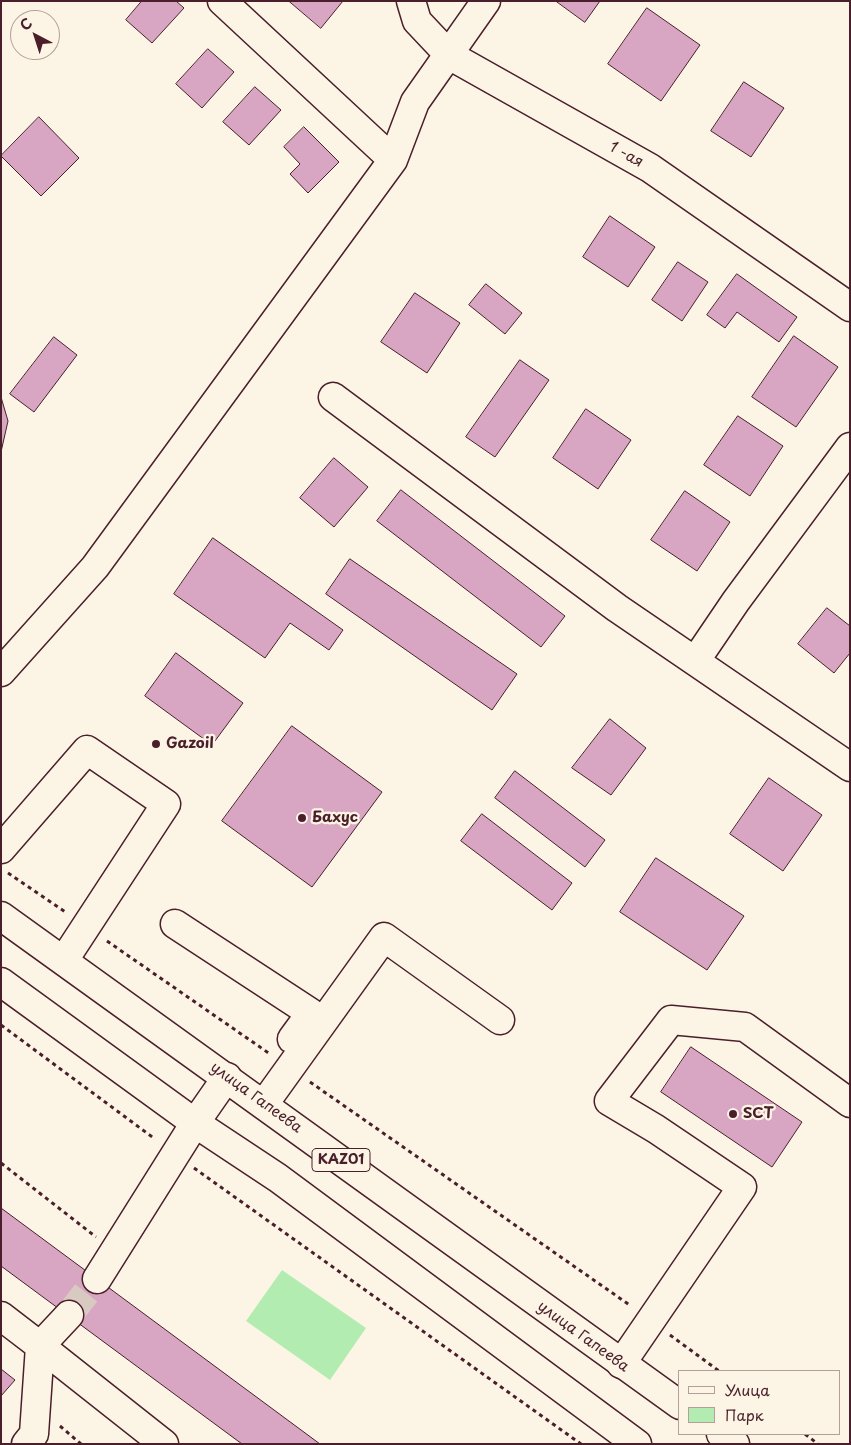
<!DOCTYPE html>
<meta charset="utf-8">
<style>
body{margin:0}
#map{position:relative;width:851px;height:1445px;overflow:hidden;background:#fcf5e5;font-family:"Playpen Sans",sans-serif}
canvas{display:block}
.frame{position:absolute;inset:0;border:2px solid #4a1f2b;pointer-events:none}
.legend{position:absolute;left:678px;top:1370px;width:162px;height:65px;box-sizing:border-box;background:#fcf5e5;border:1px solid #b59f9b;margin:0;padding:6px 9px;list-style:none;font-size:15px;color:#4a1f2b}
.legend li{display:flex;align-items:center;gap:10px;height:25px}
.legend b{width:25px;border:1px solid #b59f9b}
.north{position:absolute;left:10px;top:10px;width:50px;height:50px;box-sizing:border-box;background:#fcf5e5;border:1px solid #b59f9b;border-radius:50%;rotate:320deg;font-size:14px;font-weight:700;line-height:20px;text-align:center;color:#4a1f2b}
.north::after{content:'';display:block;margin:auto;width:18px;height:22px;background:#4a1f2b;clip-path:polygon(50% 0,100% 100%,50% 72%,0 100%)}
</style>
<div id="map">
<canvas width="851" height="1445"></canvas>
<div class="frame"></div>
<ul class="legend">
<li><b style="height:6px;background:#fcf5e5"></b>Улица</li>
<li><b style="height:14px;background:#b3ecb0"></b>Парк</li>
</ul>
<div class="north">С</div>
</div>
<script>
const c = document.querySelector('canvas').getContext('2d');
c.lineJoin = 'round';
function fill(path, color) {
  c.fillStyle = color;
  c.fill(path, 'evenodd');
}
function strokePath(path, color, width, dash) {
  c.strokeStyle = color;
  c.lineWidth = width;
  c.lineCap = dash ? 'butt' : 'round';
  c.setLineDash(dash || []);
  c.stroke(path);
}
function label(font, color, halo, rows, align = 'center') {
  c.font = font + ' "Playpen Sans",sans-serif';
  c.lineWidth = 4.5;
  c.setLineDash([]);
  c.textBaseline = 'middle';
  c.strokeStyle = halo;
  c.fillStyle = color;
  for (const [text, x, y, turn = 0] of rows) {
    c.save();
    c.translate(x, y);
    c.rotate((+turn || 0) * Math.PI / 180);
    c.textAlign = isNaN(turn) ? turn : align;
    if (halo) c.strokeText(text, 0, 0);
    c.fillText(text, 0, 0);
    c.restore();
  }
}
const green = new Path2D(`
 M282,1270L366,1328L330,1380L246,1321Z`);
const building = new Path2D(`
 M142,1H176L184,8L152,43L126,20Z
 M289,1H343L321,28Z
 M556,1H600L585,22Z
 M647,8L700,45L661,101L608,64Z
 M208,49L234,72L202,108L176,84Z
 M744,82L784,108L751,157L711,131Z
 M255,87L281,110L249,145L223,122Z
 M39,117L79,158L41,196L1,156Z
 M304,127L339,162L308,193L290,174L300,164L284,147Z
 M610,216L655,247L628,287L583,257Z
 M678,262L708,282L682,321L652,300Z
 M737,274L797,317L779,342L737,312L725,328L707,315Z
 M486,284L522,313L505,334L469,305Z
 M415,293L460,323L427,373L381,342Z
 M794,336L838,367L796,427L752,397Z
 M54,337L77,355L34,412L10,394Z
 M520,360L549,380L495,457L466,437Z
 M1,397L8,421L1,452Z
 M586,409L631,440L598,489L553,458Z
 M738,416L783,446L750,496L704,465Z
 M334,458L368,487L334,527L300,498Z
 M401,490L565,616L541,647L377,521Z
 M685,491L730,522L697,571L651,540Z
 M213,538L343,630L329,650L290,623L265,658L174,594Z
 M350,559L517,674L492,710L326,594Z
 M827,608L850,626V653L834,673L798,644Z
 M176,653L243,703L212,745L145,696Z
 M610,719L646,748L611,795L572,768Z
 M292,726L382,792L312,887L222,821Z
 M515,771L605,840L585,867L495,798Z
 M769,778L822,815L783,871L730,834Z
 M482,814L572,883L552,910L461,841Z
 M656,858L744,916L707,970L620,912Z
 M691,1047L802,1122L772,1167L661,1092Z
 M1,1208L320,1444H242L1,1266Z
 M1,1369L15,1380L1,1396Z`);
const minorTunnel = new Path2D(`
 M69,1315L97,1279`);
const path = new Path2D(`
 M8,873L67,913
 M107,941L270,1054
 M1,1025L155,1139
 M310,1082L631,1306
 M1,1163L96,1237
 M194,1168L581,1444
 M670,1335L719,1371
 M60,1426L81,1444
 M805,1434L818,1444`);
const minor = new Path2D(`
 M222,1L393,160
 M411,1L417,21L449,55L650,168L850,307
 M333,397L617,608L850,767
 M696,660L736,601L850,447
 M1,672L95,567L393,160L415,102L486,1
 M1,849L87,750L166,804L64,960
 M175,924L311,1013L292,1039
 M264,1104L384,937L500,1020
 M97,1279L195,1123L227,1077
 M1,1316L40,1346L69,1315
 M40,1346L164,1444
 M621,1364L742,1187L656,1129L609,1101L671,1020L745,1027L850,1103
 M26,1444L34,1434L40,1346`);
const highway = new Path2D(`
 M1,916L680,1405
 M1,982L195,1123L278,1178L637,1444
 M721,1434L735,1444`);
const markers = [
 [156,744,5,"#4a1f2b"],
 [302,818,5,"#4a1f2b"],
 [733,1114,5,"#4a1f2b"]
];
const shields = [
 [341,1160,58]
];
const shieldNames = [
 ["KАZ01",341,1160]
];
const streetNames = [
 ["1 -ая",626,155,29],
 ["улица Гапеева",256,1098,36],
 ["улица Гапеева",583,1337,36]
];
const poiNames = [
 ["Gazoil",166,744],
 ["Бахус",312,818],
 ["SCT",743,1114]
];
fill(green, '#b3ecb0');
fill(building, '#d8a6c2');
strokePath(building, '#4a1f2b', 1);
strokePath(minorTunnel, '#d8cac0', 28, [28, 14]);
strokePath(minor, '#4a1f2b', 31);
strokePath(highway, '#4a1f2b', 31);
strokePath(path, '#4a1f2b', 3, [4, 4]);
strokePath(minor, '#fcf5e5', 28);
strokePath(highway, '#fcf5e5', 28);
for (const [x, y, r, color] of markers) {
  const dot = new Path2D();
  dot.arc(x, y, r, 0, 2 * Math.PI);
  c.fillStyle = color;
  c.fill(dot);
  strokePath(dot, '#fcf5e5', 2);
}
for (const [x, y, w] of shields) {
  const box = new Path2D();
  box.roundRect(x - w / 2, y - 11.5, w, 23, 4);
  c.fillStyle = '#fcf5e5';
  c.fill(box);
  strokePath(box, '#4a1f2b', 1);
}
label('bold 14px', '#4a1f2b', null, shieldNames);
label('15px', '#4a1f2b', '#fcf5e5', streetNames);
label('bold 15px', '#4a1f2b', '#fcf5e5', poiNames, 'left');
</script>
